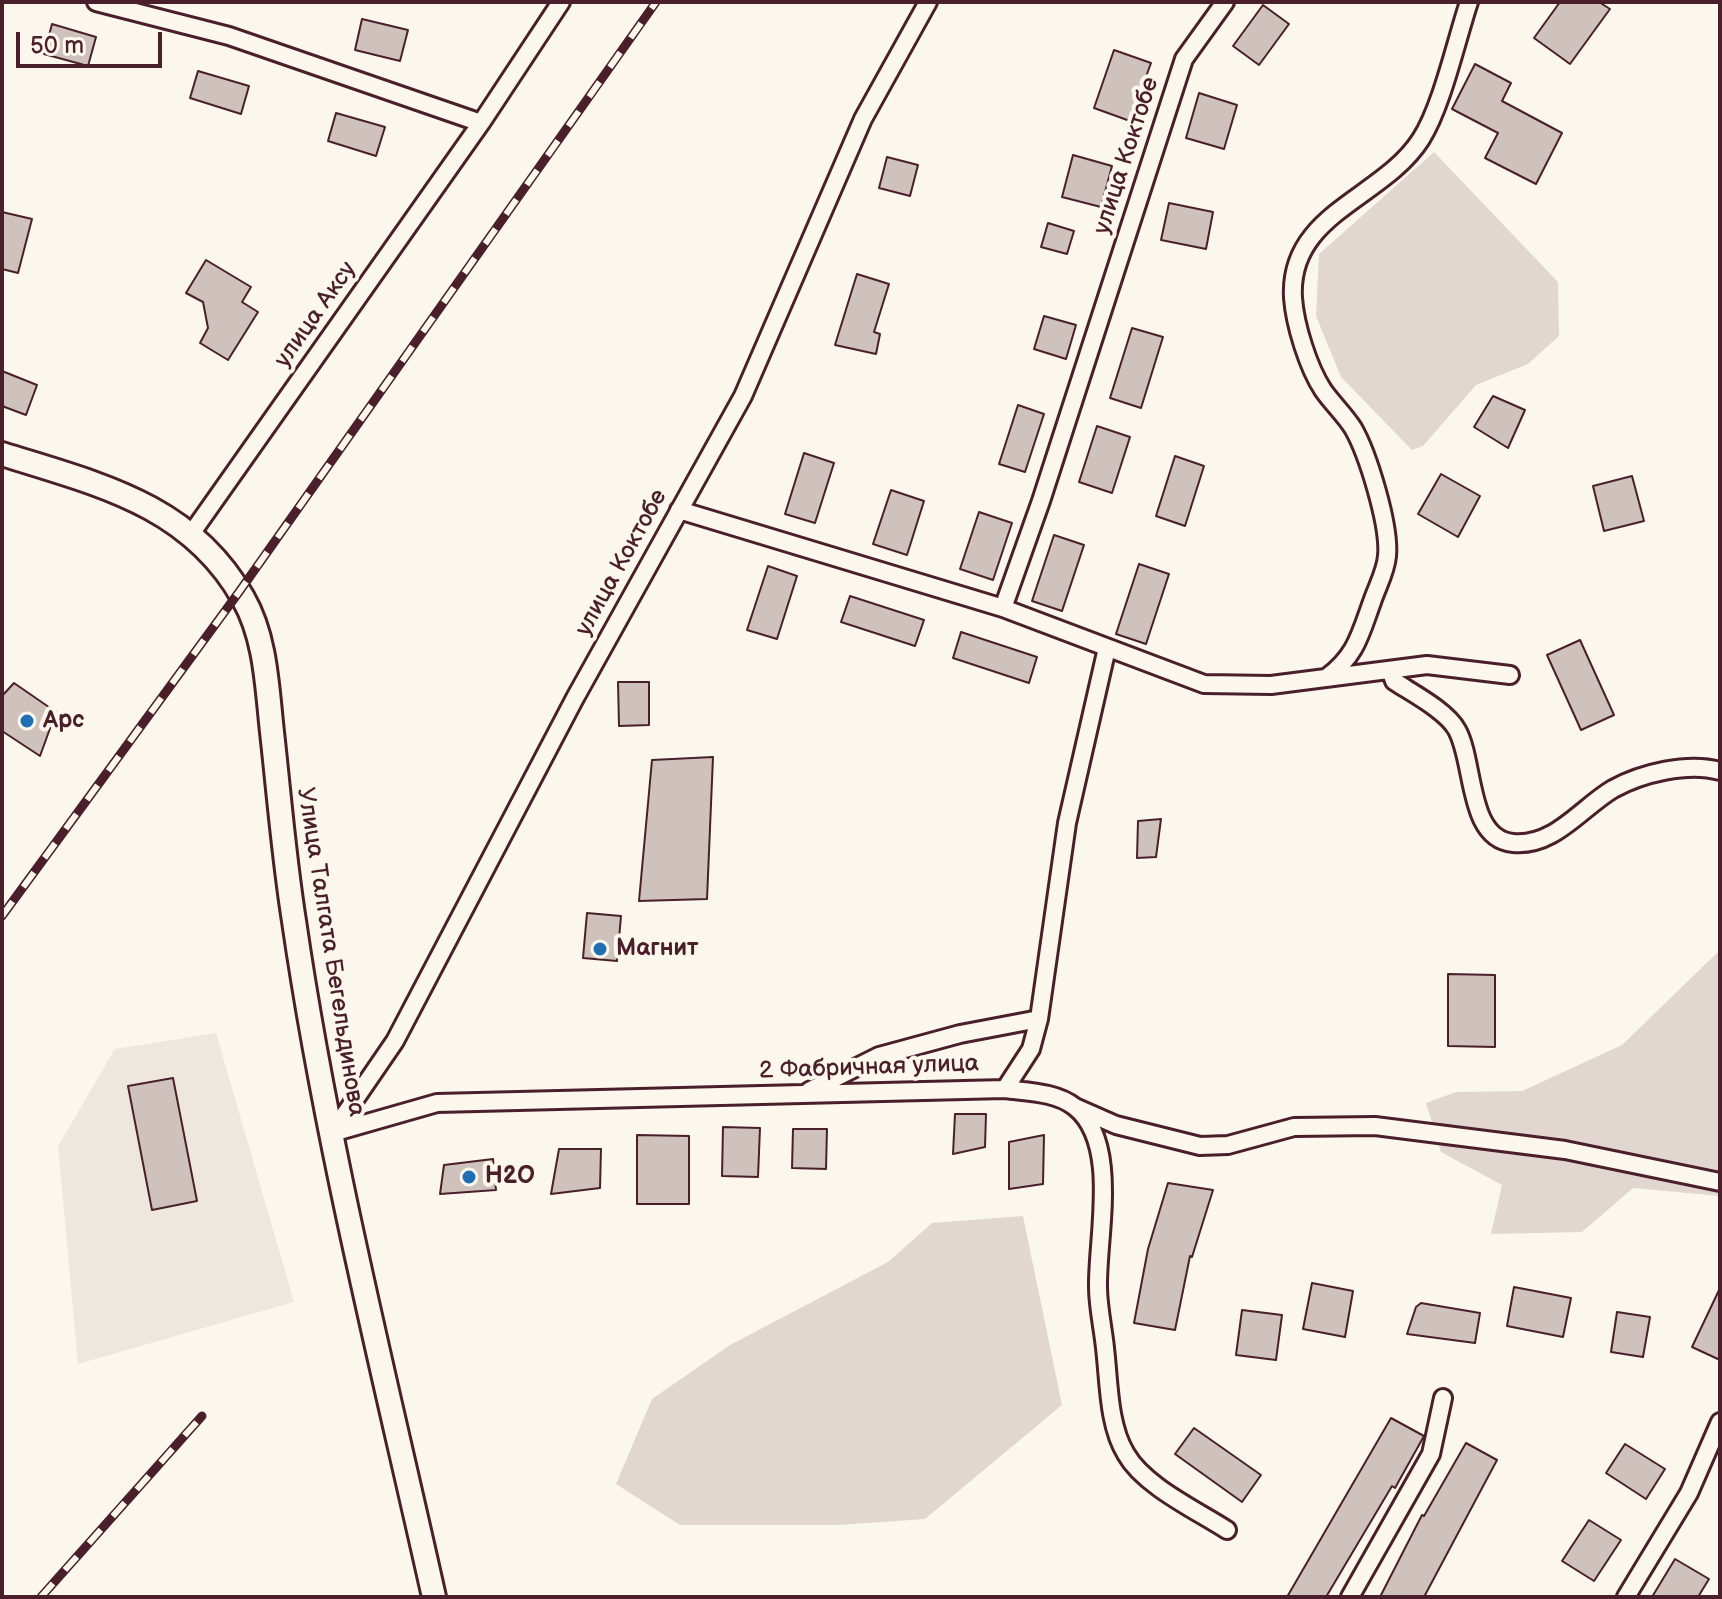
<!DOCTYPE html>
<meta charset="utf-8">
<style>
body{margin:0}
#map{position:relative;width:1722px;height:1599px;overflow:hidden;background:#fbf7ec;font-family:"Balsamiq Sans",sans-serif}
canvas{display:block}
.frame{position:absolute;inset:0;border:4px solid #4a1f2b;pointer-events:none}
.scale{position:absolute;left:16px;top:32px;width:146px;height:36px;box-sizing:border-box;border:4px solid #4a1f2b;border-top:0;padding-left:10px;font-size:24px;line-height:28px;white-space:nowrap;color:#4a1f2b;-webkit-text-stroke:6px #fbf7ec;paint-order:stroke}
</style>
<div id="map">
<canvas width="1722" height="1599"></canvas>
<div class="frame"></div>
<div class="scale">50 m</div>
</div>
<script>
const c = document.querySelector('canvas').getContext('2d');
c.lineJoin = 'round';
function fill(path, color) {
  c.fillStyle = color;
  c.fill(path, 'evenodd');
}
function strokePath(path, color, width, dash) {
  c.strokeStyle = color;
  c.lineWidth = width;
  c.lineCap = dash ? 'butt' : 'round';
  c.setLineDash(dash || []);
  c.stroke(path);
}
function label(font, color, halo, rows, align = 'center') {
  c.font = font + ' "Balsamiq Sans",sans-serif';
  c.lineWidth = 8;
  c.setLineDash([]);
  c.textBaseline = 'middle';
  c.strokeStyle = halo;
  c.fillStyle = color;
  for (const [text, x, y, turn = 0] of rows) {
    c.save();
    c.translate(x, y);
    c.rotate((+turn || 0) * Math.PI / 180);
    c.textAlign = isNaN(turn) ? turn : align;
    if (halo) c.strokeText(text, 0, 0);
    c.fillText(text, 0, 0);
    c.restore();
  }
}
const built = new Path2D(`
 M216,1033L294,1302L78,1364L58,1146L115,1049Z`);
const green = new Path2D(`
 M1434,152L1558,282L1559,336L1528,364L1476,385L1423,446L1412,450L1341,377L1316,316L1319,254Z
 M1720,950V1196L1633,1188L1582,1232L1491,1234L1502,1185L1441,1152L1426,1103L1456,1092L1522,1091L1622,1045Z
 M1023,1216L1062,1405L925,1519L839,1525H680L616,1484L652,1399L730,1345L888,1262L932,1223Z`);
const building = new Path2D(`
 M1560,2H1599L1610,9L1570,64L1534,38Z
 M1263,5L1289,24L1259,65L1233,46Z
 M362,19L408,30L400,61L355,50Z
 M52,24L96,37L88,66L44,54Z
 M1114,50L1151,63L1130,121L1094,108Z
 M1475,64L1511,83L1502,101L1562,133L1536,184L1485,158L1498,133L1452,109Z
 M198,71L249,86L241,114L190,98Z
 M1199,93L1237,105L1224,149L1186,138Z
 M336,113L385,127L376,156L328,141Z
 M1073,155L1112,166L1101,207L1062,197Z
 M887,157L918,165L910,196L879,188Z
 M1169,203L1213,212L1206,249L1161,240Z
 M2,212L32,219L18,273L2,269Z
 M1048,223L1074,231L1067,254L1041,247Z
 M206,260L251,287L242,302L258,312L228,360L200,343L208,328L203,302L186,293Z
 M857,274L889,284L874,332L880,334L876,354L835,345Z
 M1044,316L1076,325L1066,359L1034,349Z
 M1132,328L1163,337L1141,408L1110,398Z
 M2,371L37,385L26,415L2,406Z
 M1493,396L1525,410L1508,448L1474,427Z
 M1018,405L1044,414L1025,472L999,464Z
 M1097,426L1130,437L1112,493L1079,482Z
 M804,453L834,463L815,523L785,514Z
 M1175,456L1204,466L1185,526L1156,516Z
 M1441,474L1480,496L1458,537L1418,514Z
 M1632,476L1644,521L1604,531L1593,486Z
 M891,490L924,501L907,555L873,544Z
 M979,512L1012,523L993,580L960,569Z
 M1054,535L1084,545L1062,611L1032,601Z
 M1139,564L1169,574L1146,644L1116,634Z
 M768,566L797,576L777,639L747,630Z
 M850,596L924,620L915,646L841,622Z
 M961,632L1037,657L1029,683L953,658Z
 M1580,640L1614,715L1581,730L1547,655Z
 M618,682H649V725L619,726Z
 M14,683L56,712L40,756L2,731V696Z
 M713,757L707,899L639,901L652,760Z
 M1161,819L1156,857L1137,858L1138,821Z
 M587,913L621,916L617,961L583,958Z
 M1448,974L1495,975V1047L1448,1046Z
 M173,1078L197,1201L152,1210L128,1086Z
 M955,1114H986L985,1147L953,1154Z
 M723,1127L760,1128L758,1177L722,1176Z
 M793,1129H827L826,1169L792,1168Z
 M637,1135L689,1136V1204H637Z
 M1044,1135L1043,1184L1009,1189V1142Z
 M559,1149H601L600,1188L551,1194Z
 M493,1159L496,1190L440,1194L444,1165Z
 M1168,1183L1213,1190L1192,1257L1190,1256L1175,1330L1134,1323L1148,1249Z
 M1312,1283L1353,1291L1345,1337L1303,1329Z
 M1514,1287L1571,1298L1563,1337L1507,1326Z
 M1720,1288V1360L1692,1347Z
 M1421,1303L1480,1313L1475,1343L1407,1334L1416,1307Z
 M1242,1310L1282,1315L1276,1360L1236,1355Z
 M1617,1312L1650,1317L1643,1357L1611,1352Z
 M1391,1418L1424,1436L1395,1488L1392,1486L1326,1597H1287Z
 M1194,1428L1261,1475L1242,1502L1175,1454Z
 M1466,1443L1497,1460L1424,1597H1380L1422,1515L1424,1516Z
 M1625,1444L1665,1469L1646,1499L1606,1473Z
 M1589,1520L1621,1540L1594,1581L1562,1561Z
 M1675,1559L1709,1579L1698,1597H1652Z`);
const street = new Path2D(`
 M96,2L229,36L481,123
 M679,510L1003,608L1204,684L1271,685L1427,665L1510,675
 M191,534L481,123L561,2
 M1003,608L1041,501L1184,59L1225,2
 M1391,672L1394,681C1412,693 1447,711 1457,730C1475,762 1467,839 1513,843C1554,847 1581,808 1613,789C1642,773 1688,762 1720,771
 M1326,678C1356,656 1360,635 1372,602C1377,587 1386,571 1387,556C1390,526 1368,454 1353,428C1344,414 1332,403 1323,390C1308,367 1295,325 1293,298C1288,213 1383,199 1421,139C1442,106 1456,41 1469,2
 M1005,1089C1028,1092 1056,1092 1075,1107C1120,1143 1097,1237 1098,1287C1098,1307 1103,1328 1105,1348C1109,1381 1108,1425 1126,1454C1144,1486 1196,1510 1227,1530
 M809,1091L879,1056L960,1034L1039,1019
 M1075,1107L1116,1125L1200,1146L1228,1145L1294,1127L1375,1126L1565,1150L1720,1182
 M332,1133L395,1041L575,698L743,396L863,119L928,2
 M332,1133L437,1103L1005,1089L1031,1049L1039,1019L1067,823L1107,648
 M1350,1597L1431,1454L1443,1398
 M1626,1597L1689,1493L1720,1422`);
const secondary = new Path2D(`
 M2,454C97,484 190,504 243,598C266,638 267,687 272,732C279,795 284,858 294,921C327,1148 384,1373 434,1597`);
const rail = new Path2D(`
 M2,916L239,592L656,2
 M41,1597L202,1416`);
const markers = [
 [27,721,8,"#1f6fb2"],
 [600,949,8,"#1f6fb2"],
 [469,1177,8,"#1f6fb2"]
];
const streetNames = [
 ["улица Коктобе",1127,156,-72],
 ["улица Аксу",316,315,-55],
 ["улица Коктобе",622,563,-61],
 ["Улица Талгата Бегельдинова",330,952,81],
 ["2 Фабричная улица",869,1068,-2]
];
const poiNames = [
 ["Арс",43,721],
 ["Магнит",616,949],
 ["H2O",485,1177]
];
fill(built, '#eee7de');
fill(green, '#e2d7d0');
fill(building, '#cfc2bc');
strokePath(building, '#4a1f2b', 2);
strokePath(street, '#4a1f2b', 22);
strokePath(secondary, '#4a1f2b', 28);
strokePath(street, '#fbf7ec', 16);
strokePath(secondary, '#fbf7ec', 22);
strokePath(rail, '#4a1f2b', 9);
strokePath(rail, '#fbf7ec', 6, [18]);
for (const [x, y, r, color] of markers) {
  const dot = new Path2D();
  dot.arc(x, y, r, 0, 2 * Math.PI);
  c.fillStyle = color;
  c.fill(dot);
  strokePath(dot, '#fbf7ec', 3);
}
label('24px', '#4a1f2b', '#fbf7ec', streetNames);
label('bold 24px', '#4a1f2b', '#fbf7ec', poiNames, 'left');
</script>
